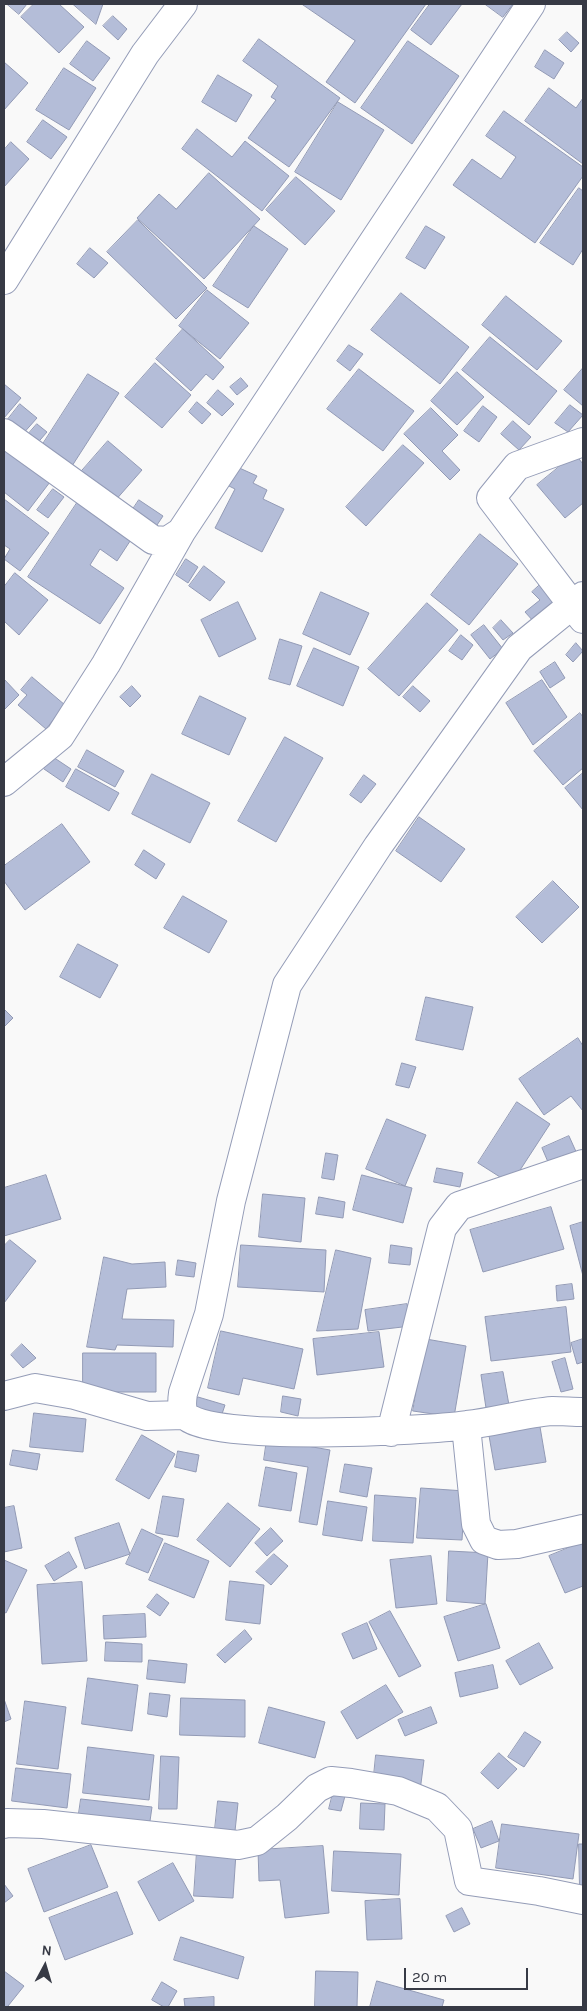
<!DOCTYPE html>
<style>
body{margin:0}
#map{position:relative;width:587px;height:2011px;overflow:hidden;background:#f9f9f9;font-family:Karla,sans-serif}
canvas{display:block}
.frame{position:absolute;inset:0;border:5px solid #373a45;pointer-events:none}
.north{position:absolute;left:20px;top:1941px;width:50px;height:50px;-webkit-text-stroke:4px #f9f9f9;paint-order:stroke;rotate:6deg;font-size:14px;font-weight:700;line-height:20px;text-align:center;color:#373a45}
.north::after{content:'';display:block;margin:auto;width:18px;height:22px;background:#373a45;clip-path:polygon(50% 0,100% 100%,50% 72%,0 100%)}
.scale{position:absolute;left:404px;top:1968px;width:124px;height:22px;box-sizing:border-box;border:2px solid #373a45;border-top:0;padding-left:6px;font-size:15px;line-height:18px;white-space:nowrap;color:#373a45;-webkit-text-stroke:4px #f9f9f9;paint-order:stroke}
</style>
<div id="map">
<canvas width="587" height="2011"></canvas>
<div class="frame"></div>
<div class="north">N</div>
<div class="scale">20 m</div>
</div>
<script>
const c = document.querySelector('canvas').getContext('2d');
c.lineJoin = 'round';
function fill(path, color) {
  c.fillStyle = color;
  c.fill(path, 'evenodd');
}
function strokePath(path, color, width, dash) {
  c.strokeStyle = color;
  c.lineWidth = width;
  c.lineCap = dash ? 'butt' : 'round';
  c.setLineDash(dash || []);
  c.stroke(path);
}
const building = new Path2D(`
 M7,4H27L19,14Z
 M34,4H59L84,27L59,53L21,17Z
 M73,4H103L96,24Z
 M302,4H426L355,103L326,82L355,41Z
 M430,4H462L431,45L411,30Z
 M485,4H513L503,17Z
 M113,16L127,29L118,40L103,26Z
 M567,32L579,43L571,52L559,40Z
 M259,39L340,98L289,167L248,138L276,100L271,97L278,86L243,61Z
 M87,41L110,58L93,81L70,64Z
 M408,41L459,76L412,144L361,108Z
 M545,50L564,63L554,79L535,67Z
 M4,62L28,83L4,110Z
 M64,68L96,88L69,130L36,110Z
 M218,75L252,95L236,122L202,102Z
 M549,88L576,108L583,98V164L525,121Z
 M338,102L384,130L341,200L295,172Z
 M504,111L583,167V176L535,243L453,185L472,159L501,179L516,157L486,136Z
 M43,120L67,137L51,159L27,142Z
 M197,129L232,157L245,141L289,176L262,211L182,149Z
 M11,142L29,159L4,187V150Z
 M209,173L260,219L204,279L137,218L159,194L176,209Z
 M296,177L335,211L305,245L266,210Z
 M579,188L583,191V249L573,265L540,243Z
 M138,220L207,288L176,319L107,252Z
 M254,226L288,249L248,308L213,286Z
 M426,226L445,237L425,269L406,258Z
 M90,248L108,263L94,278L77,264Z
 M207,290L249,323L220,359L179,326Z
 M401,293L469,347L440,384L371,330Z
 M506,296L562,341L537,370L482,325Z
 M183,329L224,367L213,380L206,374L191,391L156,359Z
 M490,337L557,391L529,425L462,370Z
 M349,345L363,354L350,371L337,361Z
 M155,363L191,395L162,428L125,397Z
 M583,368V406L564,390Z
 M359,369L414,411L383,451L327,409Z
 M457,372L484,397L457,425L431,401Z
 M88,374L119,393L72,466L41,447Z
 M241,378L248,386L237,395L230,387Z
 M4,384L21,398L4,418Z
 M218,390L234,404L222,416L207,403Z
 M197,402L211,414L202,424L189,412Z
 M20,404L37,418L21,436L5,423Z
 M570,405L583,415L568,432L555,423Z
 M483,406L497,417L479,442L464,431Z
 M431,408L458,435L442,451L460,470L450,480L404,434Z
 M513,421L531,437L519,450L501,434Z
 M37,424L47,432L34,447L24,439Z
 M108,441L142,470L114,502L80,473Z
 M403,445L424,463L366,526L346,507Z
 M7,448L50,482L28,511L4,492V453Z
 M575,454L583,464V503L565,518L537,485Z
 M235,466L257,476L253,483L267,490L263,499L284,509L262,552L215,528L235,489L225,484Z
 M53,489L64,497L48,518L37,510Z
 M81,497L136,532L117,561L100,549L90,565L124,588L100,624L28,577Z
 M4,499L49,533L20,571L4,559L10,549L4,545Z
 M139,500L163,516L151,534L127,518Z
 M480,534L518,564L469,625L431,595Z
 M186,559L198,567L188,583L176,575Z
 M204,566L225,582L210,601L189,586Z
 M15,573L48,600L19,635L4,621V587Z
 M542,583L558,600L534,622L525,612L540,600L532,592Z
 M321,592L369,613L350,655L303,634Z
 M238,602L256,639L219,657L201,620Z
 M427,603L458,630L399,696L368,669Z
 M501,620L513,633L503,640L493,628Z
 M484,625L503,649L490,659L471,635Z
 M461,635L473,645L462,660L449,651Z
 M280,639L302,646L290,685L269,679Z
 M576,643L583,651L573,662L566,655Z
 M314,648L359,667L343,706L297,686Z
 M555,662L565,678L550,688L540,672Z
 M32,677L65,705L46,729L18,705L27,695L21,690Z
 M4,679L19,695L4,710Z
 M542,680L567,717L533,745L506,703Z
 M132,686L141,696L130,707L120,697Z
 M413,686L430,701L420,712L403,697Z
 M200,696L246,718L229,755L182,734Z
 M580,713L583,717V768L563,785L534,751Z
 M285,737L323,758L276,842L238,821Z
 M87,750L124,771L115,787L78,767Z
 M53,757L71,769L63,782L44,769Z
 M76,769L119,793L109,811L66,787Z
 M583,773V810L565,788Z
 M152,774L210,803L190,843L132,814Z
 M364,775L376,784L361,803L350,795Z
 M419,817L465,849L441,882L396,851Z
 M62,824L90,862L25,910L4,881V866Z
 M144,850L165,864L156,879L135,865Z
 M553,881L579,907L542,943L516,917Z
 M183,896L227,921L209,953L164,928Z
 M78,944L118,965L100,998L60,977Z
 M426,997L473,1007L463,1050L416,1040Z
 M4,1009L13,1018L4,1027Z
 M578,1038L583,1046V1111L571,1096L544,1115L519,1079Z
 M402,1063L416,1067L409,1088L396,1085Z
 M517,1102L550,1124L511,1184L478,1163Z
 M387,1119L426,1135L405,1186L366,1169Z
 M569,1136L578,1156L551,1169L542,1148Z
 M326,1153L338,1155L334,1180L322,1178Z
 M437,1168L463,1173L460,1187L434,1182Z
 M46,1175L61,1219L4,1236V1188Z
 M362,1175L412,1188L403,1223L353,1210Z
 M263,1194L305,1198L301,1242L259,1237Z
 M319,1197L345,1202L343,1218L316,1214Z
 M551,1207L564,1249L483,1272L470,1230Z
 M583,1222V1276L570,1226Z
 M10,1240L36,1261L4,1303V1246Z
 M241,1245L326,1250L324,1292L238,1287Z
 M391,1245L412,1248L410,1265L389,1263Z
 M336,1250L371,1258L358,1329L317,1331Z
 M104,1257L132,1264L165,1262L166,1287L127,1289L122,1319L174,1320L173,1347L117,1345L115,1350L87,1347Z
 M178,1260L196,1263L194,1277L176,1275Z
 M572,1284L574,1299L557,1301L556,1286Z
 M407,1304L411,1326L368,1331L365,1310Z
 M566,1307L571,1352L491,1361L485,1317Z
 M221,1331L303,1349L294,1389L243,1378L239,1395L208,1388Z
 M379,1332L384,1367L317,1375L313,1339Z
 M426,1339L466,1346L454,1417L413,1411Z
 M583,1339V1362L577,1364L571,1343Z
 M22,1344L36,1358L23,1368L11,1355Z
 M83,1353H156V1392H83Z
 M565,1358L573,1389L561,1392L552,1362Z
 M503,1372L509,1405L486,1408L481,1375Z
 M283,1396L301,1399L298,1416L281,1412Z
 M198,1397L225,1405L220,1420L193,1411Z
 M34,1413L86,1419L83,1452L30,1447Z
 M539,1421L546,1462L495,1470L488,1430Z
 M142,1435L175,1454L149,1499L116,1480Z
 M267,1439L330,1450L317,1525L299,1522L308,1467L264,1460Z
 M13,1450L40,1454L37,1470L10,1465Z
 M178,1451L199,1455L196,1472L175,1467Z
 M345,1464L372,1468L367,1497L340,1492Z
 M266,1467L297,1473L291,1511L259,1506Z
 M421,1488L465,1491L462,1540L417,1538Z
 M375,1495L416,1498L413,1543L373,1541Z
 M163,1496L184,1499L178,1537L156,1533Z
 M328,1501L367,1507L362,1541L323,1535Z
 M228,1503L260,1529L230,1567L197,1540Z
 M14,1506L22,1548L4,1552V1508Z
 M119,1523L130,1554L85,1569L75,1538Z
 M271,1528L283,1541L267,1556L255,1543Z
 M142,1529L163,1539L148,1573L126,1564Z
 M583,1542V1586L565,1593L549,1556Z
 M165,1543L209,1561L194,1598L149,1580Z
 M449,1551L488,1553L485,1604L447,1601Z
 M69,1552L77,1567L54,1581L45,1566Z
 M274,1554L288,1566L271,1585L256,1572Z
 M431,1556L437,1604L396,1608L390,1560Z
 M4,1560L27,1570L6,1613L4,1612Z
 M230,1581L264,1585L260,1624L226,1620Z
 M82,1582L87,1661L42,1664L37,1585Z
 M157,1594L169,1603L160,1616L147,1607Z
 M486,1604L500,1648L458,1661L444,1617Z
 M390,1611L421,1666L399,1677L369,1622Z
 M145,1614L146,1637L104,1639L103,1616Z
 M367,1623L377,1649L353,1659L342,1634Z
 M245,1630L252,1639L225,1663L217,1655Z
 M106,1642L142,1644V1662L105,1661Z
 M539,1643L553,1668L520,1685L506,1661Z
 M149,1660L187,1664L185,1683L147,1679Z
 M493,1665L498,1688L460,1697L455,1673Z
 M88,1678L138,1685L132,1731L82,1724Z
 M386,1685L403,1712L357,1739L341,1712Z
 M150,1693L170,1695L167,1717L148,1714Z
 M181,1698L245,1700V1737L180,1735Z
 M4,1699L11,1719L4,1722Z
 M25,1701L66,1707L58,1769L17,1764Z
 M269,1707L325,1722L315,1758L259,1743Z
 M431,1707L437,1723L405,1736L398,1720Z
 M525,1732L541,1742L524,1767L508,1757Z
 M88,1747L154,1755L149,1800L83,1793Z
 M499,1753L517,1769L498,1789L481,1773Z
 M376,1755L424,1760L420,1791L373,1785Z
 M161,1756L179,1757L177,1809H159Z
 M16,1768L71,1774L67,1808L12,1801Z
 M333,1793L345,1796L341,1811L329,1809Z
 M81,1799L152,1807L149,1828L78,1820Z
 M218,1801L238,1803L235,1831L215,1829Z
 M361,1803L385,1804L384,1830L360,1829Z
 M492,1821L499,1841L481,1848L473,1829Z
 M502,1824L579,1834L573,1879L496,1868Z
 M579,1844H583V1890H580Z
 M91,1845L108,1887L44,1912L28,1869Z
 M323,1846L329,1913L285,1918L280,1880L259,1881L258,1850Z
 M197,1851L236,1853L233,1898L194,1896Z
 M334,1851L401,1854L399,1895L332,1891Z
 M173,1863L194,1901L159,1921L138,1882Z
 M4,1884L13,1896L4,1903Z
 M117,1892L133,1934L65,1960L49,1918Z
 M400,1899L402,1939L367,1940L365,1901Z
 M462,1908L470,1924L454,1932L446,1916Z
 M181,1937L244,1957L238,1979L174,1960Z
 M4,1971L24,1986L8,2006L9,2007H4Z
 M316,1971L358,1972L357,2007H315Z
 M377,1981L444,2000L442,2007H370Z
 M162,1982L177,1991L168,2007H164L152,2000Z
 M214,1997V2007H185L184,1999Z`);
const minor = new Path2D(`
 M4,280L145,54L183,4
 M4,433L153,540L167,541L181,532
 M583,442L517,466L491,498L583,619
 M583,596L519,648L378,846L287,985L231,1201L209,1314L183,1393C182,1400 181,1409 185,1415C206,1442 427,1431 467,1425C495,1422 524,1413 553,1411C563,1411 573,1412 583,1412
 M4,782L60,736L106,664L181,532L531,4
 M4,1396L35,1388L75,1395L147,1416L185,1415
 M466,1426L476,1524L484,1540L498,1545L517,1544L583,1529
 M391,1432L442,1228L459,1206L583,1164
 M4,1824L7,1823L43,1824L238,1845L257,1841L287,1817L317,1788L331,1781L351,1783L398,1791L437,1807L458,1829L469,1881L539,1891L583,1900`);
fill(building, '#b4bdd8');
strokePath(building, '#929ab5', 1);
strokePath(minor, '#949cb7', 30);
strokePath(minor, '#fff', 28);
</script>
